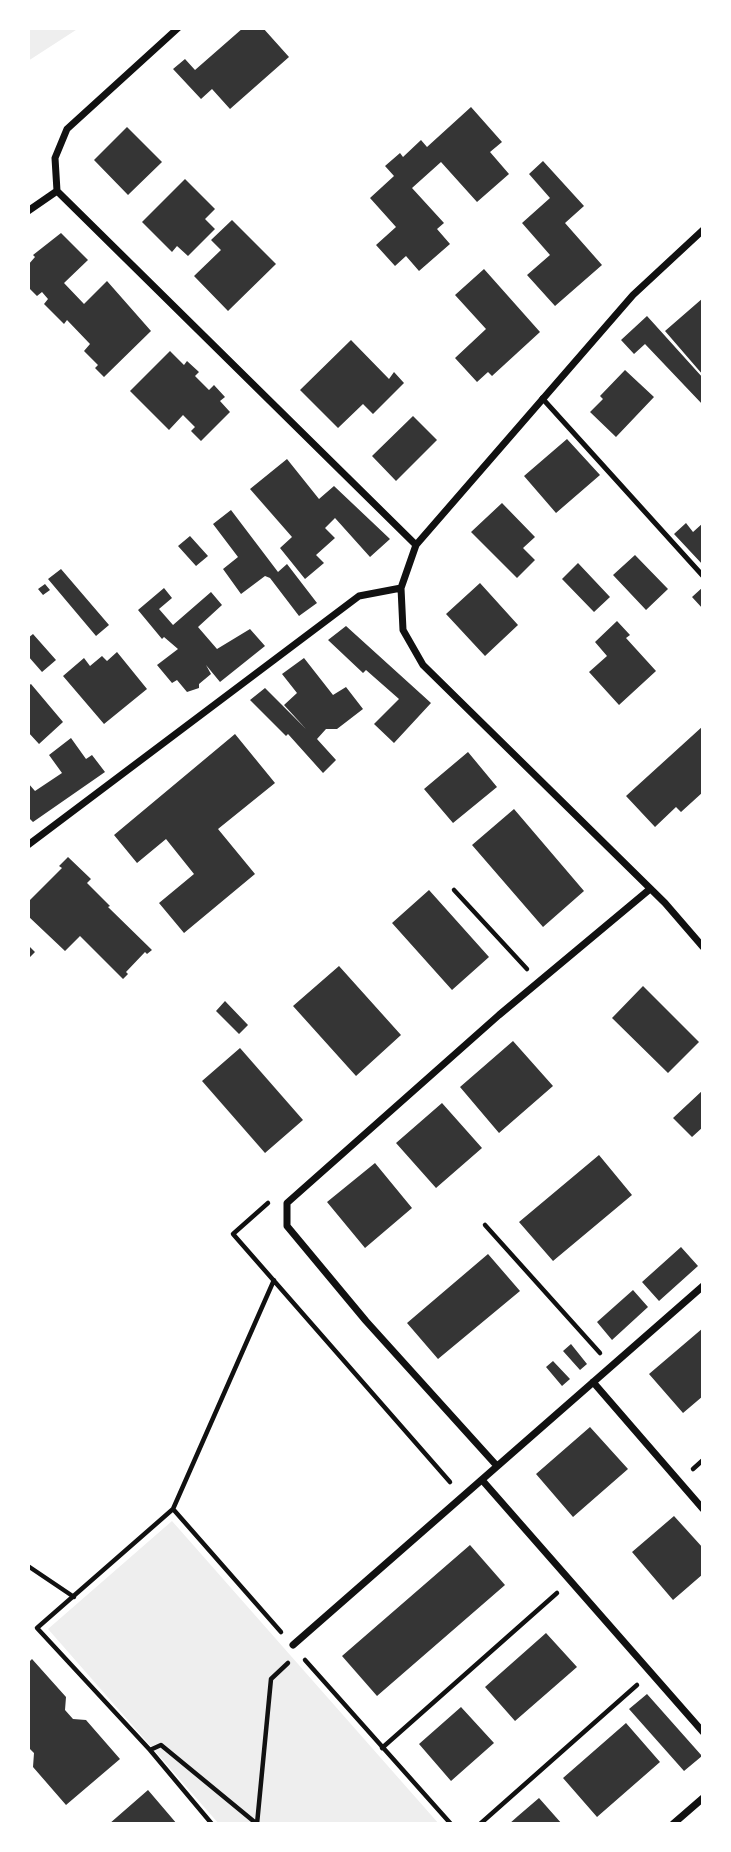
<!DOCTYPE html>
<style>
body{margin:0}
#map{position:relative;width:731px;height:1852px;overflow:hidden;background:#fff;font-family:"Work Sans",sans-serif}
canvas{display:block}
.frame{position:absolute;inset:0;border:30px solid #fff;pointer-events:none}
</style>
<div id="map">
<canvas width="731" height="1852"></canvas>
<div class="frame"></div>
</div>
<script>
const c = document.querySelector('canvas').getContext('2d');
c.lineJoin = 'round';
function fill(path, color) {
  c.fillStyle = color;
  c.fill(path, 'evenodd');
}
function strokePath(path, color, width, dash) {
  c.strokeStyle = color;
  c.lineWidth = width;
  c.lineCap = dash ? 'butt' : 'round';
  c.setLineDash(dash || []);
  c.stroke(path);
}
const green = new Path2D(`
 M28,28H79L28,61Z
 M172,1521L439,1824H219L48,1629Z`);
const building = new Path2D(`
 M243,28H263L289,57L230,109L212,89L201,99L173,69L185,59L195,70Z
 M471,107L502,142L490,152L509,174L477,202L441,162L412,188L444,223L437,229L450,244L419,271L406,256L395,266L376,245L396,227L370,198L394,176L385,166L400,153L403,157L421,140L427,147Z
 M127,127L162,162L128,195L94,160Z
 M543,161L584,206L565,223L602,265L555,306L527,275L550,255L522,223L550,198L529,174Z
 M185,179L215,209L205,219L215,229L188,256L177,246L172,252L142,222Z
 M232,220L276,264L228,311L194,276L221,250L211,240Z
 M61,233L88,260L64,283L84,304L107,281L151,331L104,377L95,368L98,365L84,351L90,344L67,320L64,324L44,304L48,299L42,292L37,296L28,287V265L35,257L33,255Z
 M484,269L540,332L492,376L488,372L477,382L455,358L486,329L455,295Z
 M703,298V375L665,331Z
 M647,316L703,378V405L645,344L634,354L621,340Z
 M351,340L389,379L394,372L404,383L373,414L363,404L338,428L300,390Z
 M170,351L184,365L187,361L199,372L195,376L209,390L214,385L225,397L220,401L230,412L201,441L191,431L195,427L183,415L169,430L130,391Z
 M625,370L654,397L616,437L590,412L603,399L600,396Z
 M413,416L437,440L396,481L372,456Z
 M567,439L600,475L556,513L524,476Z
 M287,459L319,499L334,486L390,539L370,557L335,518L325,528L335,538L316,555L324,563L305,579L280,548L292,537L250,489Z
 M502,503L535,537L523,548L535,560L517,578L471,532Z
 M231,510L278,572L287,564L317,603L299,616L270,578L265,576L241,594L223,569L238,557L213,524Z
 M686,523L693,532L703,523V565L674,534Z
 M190,536L208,556L196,566L178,546Z
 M635,555L668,589L646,610L613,575Z
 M578,563L610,597L594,612L562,579Z
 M61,569L109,625L96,636L48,579Z
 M480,583L518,625L485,656L446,614Z
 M45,584L50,590L43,595L38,589Z
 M703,587V609L692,597Z
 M164,588L172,598L159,609L173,625L211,592L222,605L198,627L217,649L250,629L265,646L220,682L206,665L211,674L199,684V688L187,692L177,680L172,683L157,665L178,649L164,637L162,639L138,610Z
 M617,621L630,635L626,638L656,671L619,705L589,672L607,656L595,642Z
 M346,626L431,703L394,743L374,724L399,699L366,670L363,673L328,640Z
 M33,634L56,660L42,672L28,656V638Z
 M117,652L147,689L104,724L63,676L84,658L90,666L102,656L107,661Z
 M304,658L333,695L346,687L363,709L337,729H326L317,739L336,760L323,773L288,734L286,736L250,700L265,688L306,729L284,705L297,693L282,674Z
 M31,684L63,722L39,744L28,732V686Z
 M703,726V792L681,812L676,807L655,827L626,796Z
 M235,734L275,783L218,829L255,874L184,933L159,903L194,874L166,839L137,863L114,835Z
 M71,738L86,759L92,755L105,772L33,822L28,817V783L35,791L62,773L49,755Z
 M468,752L497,787L453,823L424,789Z
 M514,809L584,891L543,927L472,845Z
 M68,857L91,879L87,883L110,906L108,907L152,950L147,954L145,952L126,972L128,974L123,979L80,936L65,951L28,916V899L30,900L62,868L59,866Z
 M429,890L489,957L452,990L392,923Z
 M28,945L35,952L28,959Z
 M339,966L401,1035L356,1076L293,1006Z
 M643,986L699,1042L668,1073L612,1018Z
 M225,1001L248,1025L239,1034L216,1011Z
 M513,1041L553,1086L499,1133L460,1087Z
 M240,1048L303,1120L265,1153L202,1081Z
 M703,1090V1127L692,1137L673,1118Z
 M442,1103L482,1148L436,1188L396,1143Z
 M599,1155L632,1195L553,1261L519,1222Z
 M375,1163L412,1208L365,1248L327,1202Z
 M681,1247L698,1266L659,1301L642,1282Z
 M488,1254L520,1291L438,1359L407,1323Z
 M633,1290L648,1307L612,1340L597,1322Z
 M703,1328V1396L683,1413L649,1374Z
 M571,1344L587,1364L580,1370L563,1351Z
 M553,1361L570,1379L562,1386L546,1367Z
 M590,1427L628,1469L573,1517L536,1474Z
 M674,1516L703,1548V1574L673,1600L632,1552Z
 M470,1545L505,1585L377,1696L342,1656Z
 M546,1633L577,1667L515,1721L485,1687Z
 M32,1659L66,1697L65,1710L73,1719L86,1720L120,1759L66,1805L33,1767L34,1753L28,1747V1663Z
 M647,1694L702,1756L684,1771L629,1709Z
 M461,1707L494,1743L451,1781L419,1744Z
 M626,1723L660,1762L597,1817L563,1778Z
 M148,1790L177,1824H109Z
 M539,1798L562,1824H509L518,1816Z`);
const path = new Path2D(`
 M454,890L527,969
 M268,1203L233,1234L450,1482
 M485,1225L600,1353
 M693,1469L703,1460
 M173,1509L281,1632
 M28,1566L74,1597
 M305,1660L451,1824
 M382,1748L557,1593
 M150,1750L161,1745L257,1824
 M212,1824L150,1750L37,1628L173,1509L274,1280
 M257,1824L271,1679L288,1663
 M480,1824L637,1685`);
const service = new Path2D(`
 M542,398L703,576`);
const minor = new Path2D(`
 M57,191L55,158L67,129L178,28
 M28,211L57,191L416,545
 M401,588L403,630L423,665L665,903L703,947
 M28,845L359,596L401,588L416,545L633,295L703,230
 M593,1382L703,1509
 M497,1466L366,1321L287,1226V1203L499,1015L650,889
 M482,1480L703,1732
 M293,1645L703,1286
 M673,1824L703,1798`);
fill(green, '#eee');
fill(building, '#353535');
strokePath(path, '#111', 4.5);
strokePath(service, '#111', 5);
strokePath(minor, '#111', 7);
</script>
